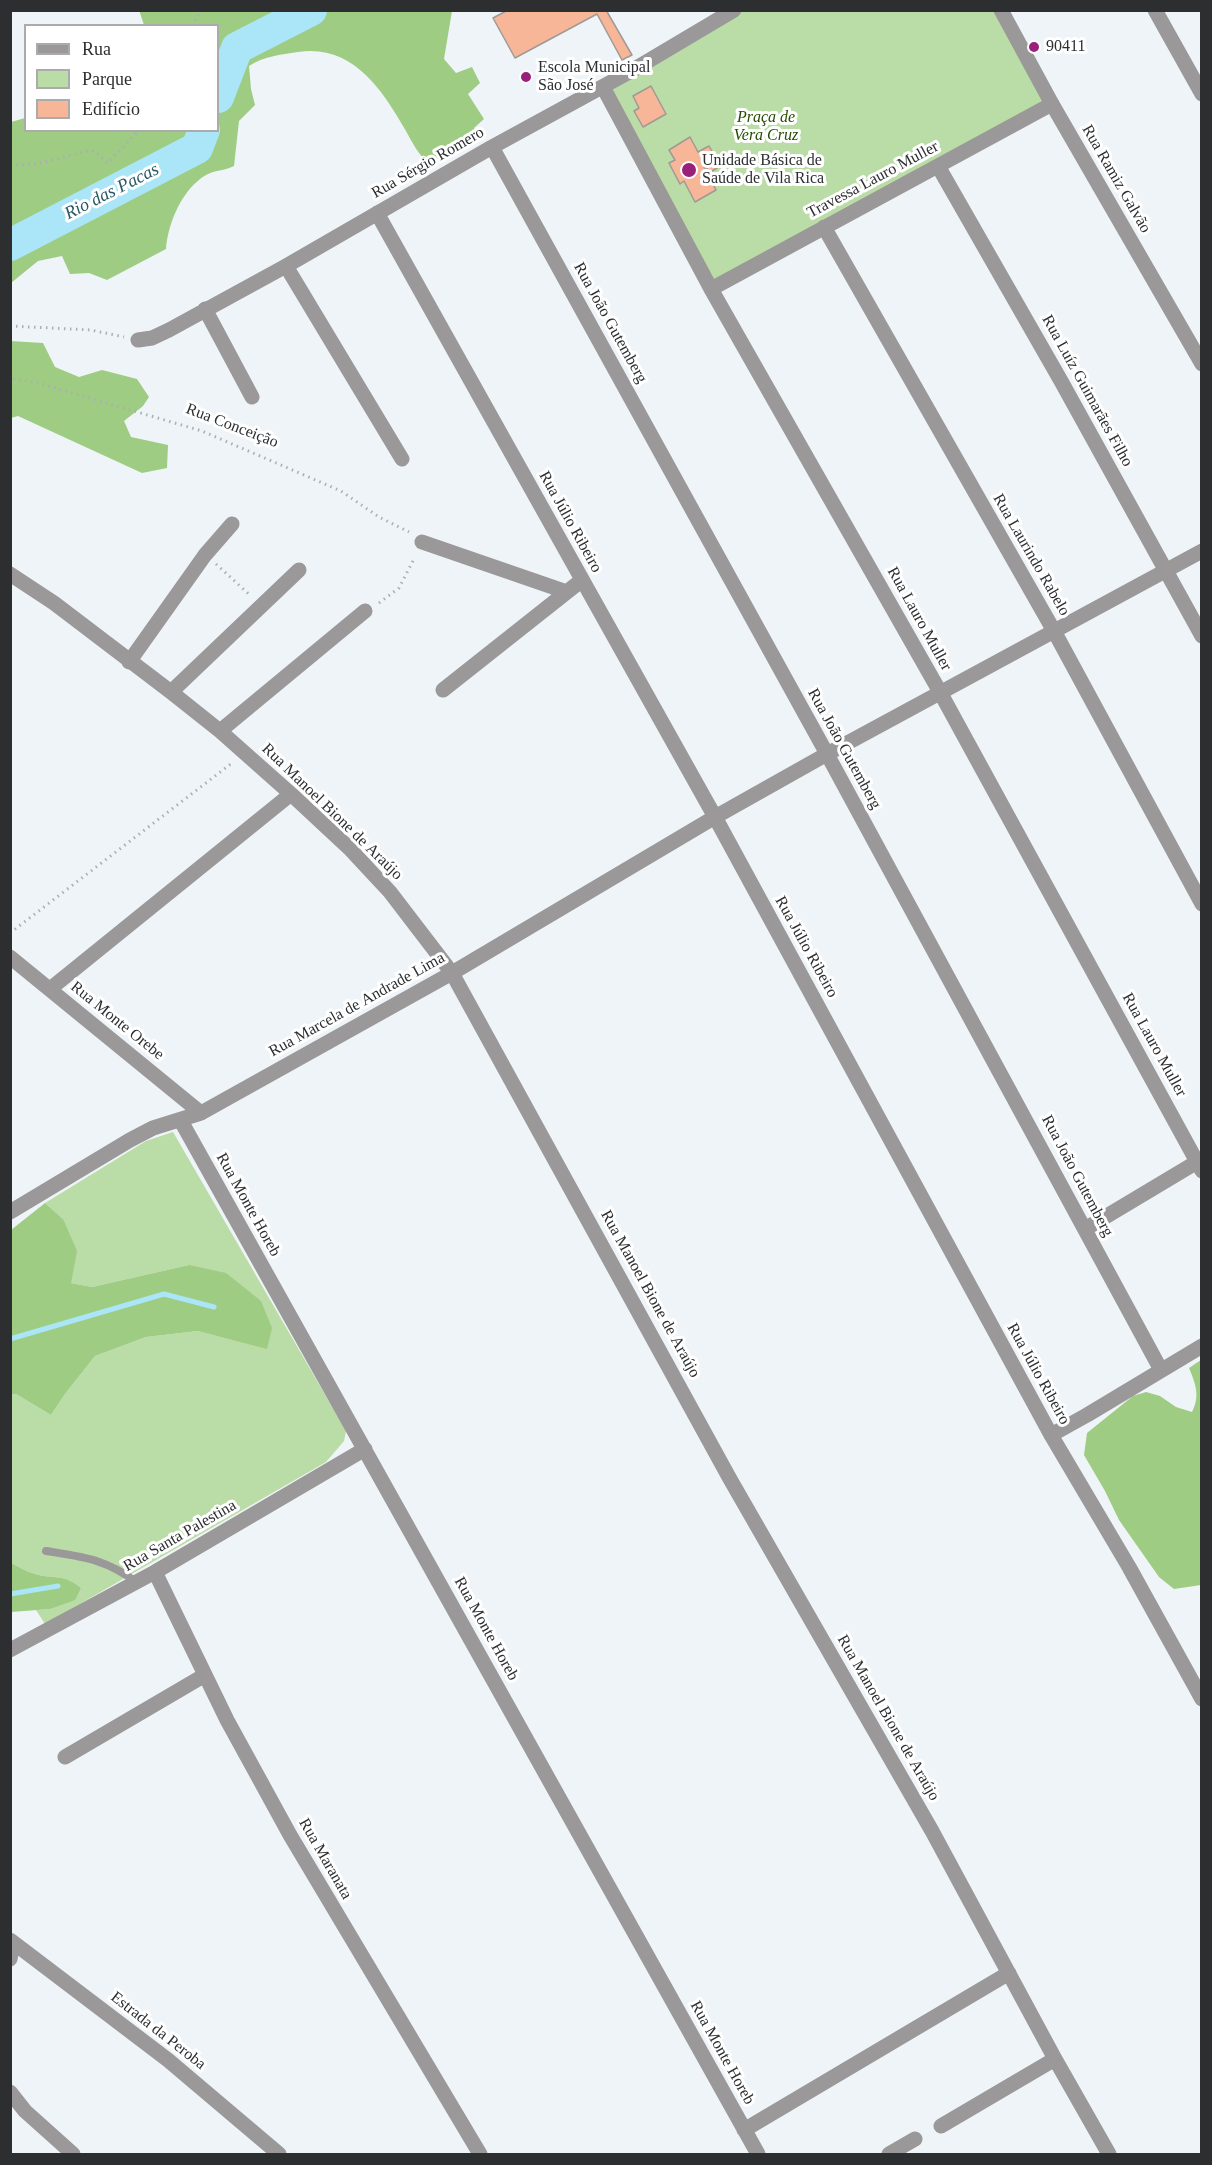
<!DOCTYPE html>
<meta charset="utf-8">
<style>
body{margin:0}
#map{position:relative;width:1212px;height:2165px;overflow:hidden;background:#eff4f8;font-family:Georgia,serif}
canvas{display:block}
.frame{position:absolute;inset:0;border:12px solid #2c2e30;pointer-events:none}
.legend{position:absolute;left:24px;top:24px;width:195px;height:108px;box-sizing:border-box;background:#fff;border:2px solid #ababac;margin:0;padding:8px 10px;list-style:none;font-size:18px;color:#2c2e30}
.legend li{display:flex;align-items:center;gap:12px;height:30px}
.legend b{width:30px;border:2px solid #ababac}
</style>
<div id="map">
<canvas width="1212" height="2165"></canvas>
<div class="frame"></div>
<ul class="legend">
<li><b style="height:8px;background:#9a9898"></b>Rua</li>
<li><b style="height:16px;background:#badca6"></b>Parque</li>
<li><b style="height:16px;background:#f7b697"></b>Edifício</li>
</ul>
</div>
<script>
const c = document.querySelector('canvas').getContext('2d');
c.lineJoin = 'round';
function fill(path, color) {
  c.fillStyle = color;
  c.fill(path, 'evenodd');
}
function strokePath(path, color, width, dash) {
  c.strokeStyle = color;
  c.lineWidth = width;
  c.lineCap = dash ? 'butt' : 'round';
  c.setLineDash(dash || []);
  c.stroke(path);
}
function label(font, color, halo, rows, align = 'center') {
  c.font = font + ' Georgia,serif';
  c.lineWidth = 6;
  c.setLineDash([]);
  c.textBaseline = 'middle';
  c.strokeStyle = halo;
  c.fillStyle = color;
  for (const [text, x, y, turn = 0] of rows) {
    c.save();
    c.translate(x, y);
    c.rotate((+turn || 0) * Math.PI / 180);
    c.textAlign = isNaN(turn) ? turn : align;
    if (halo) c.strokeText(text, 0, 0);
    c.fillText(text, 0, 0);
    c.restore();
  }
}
const green = new Path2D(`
 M1001,10L1052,104L711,289L603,87L738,11Z
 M173,1132L346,1431L344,1441L326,1462L45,1624L36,1610L50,1609L81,1588C64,1574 58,1579 39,1575C29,1573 19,1567 11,1563L10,1394H16L51,1415L65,1394L95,1356L146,1337L198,1331L267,1348L189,1265L92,1287L71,1283L63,1219L45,1203L146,1141Z`);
const forest = new Path2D(`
 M139,10L452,11L444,59L456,73L472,67L480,83L468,94L484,119L474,128L477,139L443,158L426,161C415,150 411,139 403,126C380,86 350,44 298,52C280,55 264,56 249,66L251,89L255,105L239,121L234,166C225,171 214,170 206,175C182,189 168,223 166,249L107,280L89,273L70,274L62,256L38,261L11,283V122L25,118L26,130H218V26L144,25Z
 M10,341L43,343L55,367L79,377L102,370L137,379L149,397L143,406L124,421L131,437L168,445L167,468L142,473L18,416L11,418Z
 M45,1203L63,1219L77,1251L71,1283L92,1287L189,1265L226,1273L261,1301L272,1328L267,1349L198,1331L146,1337L95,1356L65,1394L51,1415L16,1394H11V1230Z
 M1201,1360V1585L1174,1589L1159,1577L1119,1520L1105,1491L1084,1455L1087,1433L1133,1396L1146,1392L1160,1396L1176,1407L1192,1412C1200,1396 1196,1385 1189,1368Z
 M11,1563C19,1567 29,1573 39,1575C58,1579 64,1574 81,1588L75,1600L50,1609L11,1612Z`);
const stream = new Path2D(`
 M10,1339L164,1294L214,1307
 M10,1594L58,1586`);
const river = new Path2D(`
 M218,97L237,48L311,10
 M10,245L197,148L204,130`);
const building = new Path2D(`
 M508,10H606L632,55L622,60L597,14L515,58L493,18Z
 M651,86L666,114L643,127L634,111L639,108L633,96Z
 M690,137L698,152L709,146L720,166L709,173L706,166L704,167L716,190L695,202L684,181L680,184L669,163L675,160L669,150Z`);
const path = new Path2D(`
 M192,26L201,10
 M10,165L37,164L92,150L108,163L139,130
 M10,326L91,330L124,337
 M13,379L35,382L202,431L341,491L379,517L409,532
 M216,564L251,596
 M379,603L399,588L415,557
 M10,933L232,763`);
const service = new Path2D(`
 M46,1551C83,1557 106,1559 136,1582`);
const minor = new Path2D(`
 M1155,10L1202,94
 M603,87L711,289L940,692L1202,1171
 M492,147L827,754L1161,1370
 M938,166L1061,381L1202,636
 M377,213L715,817L1051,1435L1129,1567L1202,1699
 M824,227L1054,631L1202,904
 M286,266L402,459
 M711,289L1052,104
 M205,309L252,397
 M138,340L152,338L169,330L286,266L492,147L633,70L734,10
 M422,542L567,592
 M10,574L54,603L171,692L220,731L291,794L349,848L390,892L452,973L730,1479L932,1831L1055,2059L1109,2154
 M129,662L205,555L232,524
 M443,690L582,580
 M171,692L299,570
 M220,731L365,611
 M10,957L201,1113
 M50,989L291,794
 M181,1121L758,2154
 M10,1212L130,1140L153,1128L201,1113L452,973L715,817L827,754L1202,551
 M1085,1229L1202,1159
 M1051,1435L1087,1415L1202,1346
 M155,1572L227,1720L290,1835L480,2154
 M10,1650L155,1572L365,1449
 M65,1757L205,1675
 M10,1940L168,2060L279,2154
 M10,1959L13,1944
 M10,2092L25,2111L73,2154
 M941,2126L1055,2059
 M744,2130L1009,1973
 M889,2154L915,2139`);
const tertiary = new Path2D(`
 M1001,10L1052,104L1202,364`);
const markers = [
 [1034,47,6,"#99217b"],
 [526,77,6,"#99217b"],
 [689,170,8,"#99217b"]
];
const poiNames = [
 ["90411",1046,47],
 ["Escola Municipal",538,68],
 ["São José",538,86],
 ["Unidade Básica de",702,161],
 ["Saúde de Vila Rica",702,179]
];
const parkNames = [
 ["Praça de",766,118],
 ["Vera Cruz",766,136]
];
const streetNames = [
 ["Rua Sérgio Romero",428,163,-30],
 ["Rua Ramiz Galvão",1116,179,60],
 ["Travessa Lauro Muller",873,180,-28],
 ["Rua João Gutemberg",610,323,61],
 ["Rua Luíz Guimarães Filho",1087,391,61],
 ["Rua Conceição",232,426,21],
 ["Rua Júlio Ribeiro",570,522,61],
 ["Rua Laurindo Rabelo",1031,555,60],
 ["Rua Lauro Muller",919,619,61],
 ["Rua João Gutemberg",844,749,61],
 ["Rua Manoel Bione de Araújo",332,812,44],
 ["Rua Júlio Ribeiro",806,947,61],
 ["Rua Marcela de Andrade Lima",357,1005,-29],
 ["Rua Monte Orebe",117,1021,39],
 ["Rua Lauro Muller",1154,1045,61],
 ["Rua João Gutemberg",1077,1176,62],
 ["Rua Monte Horeb",248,1205,61],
 ["Rua Manoel Bione de Araújo",650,1294,61],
 ["Rua Júlio Ribeiro",1038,1374,61],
 ["Rua Santa Palestina",180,1536,-30],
 ["Rua Monte Horeb",486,1629,61],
 ["Rua Manoel Bione de Araújo",888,1718,60],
 ["Rua Maranata",325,1859,60],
 ["Estrada da Peroba",158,2031,38],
 ["Rua Monte Horeb",722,2053,61]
];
const waterNames = [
 ["Rio das Pacas",112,192,-27]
];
fill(green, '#badca6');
fill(forest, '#9ecc83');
strokePath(stream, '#aae6f8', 5);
strokePath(river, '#aae6f8', 32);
fill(building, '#f7b697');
strokePath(building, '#9f9a97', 1.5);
strokePath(path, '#abafb2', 3, [1.5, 4.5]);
strokePath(service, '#9a9898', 8);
strokePath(minor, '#9a9898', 15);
strokePath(tertiary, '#9a9898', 15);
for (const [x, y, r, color] of markers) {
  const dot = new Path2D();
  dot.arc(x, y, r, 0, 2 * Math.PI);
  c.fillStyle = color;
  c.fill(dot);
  strokePath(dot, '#fff', 2);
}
label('16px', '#2c2e30', '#fff', poiNames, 'left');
label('italic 16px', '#254d00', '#fff', parkNames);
label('16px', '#2c2e30', '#fff', streetNames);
label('italic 18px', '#295965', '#fff', waterNames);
</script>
